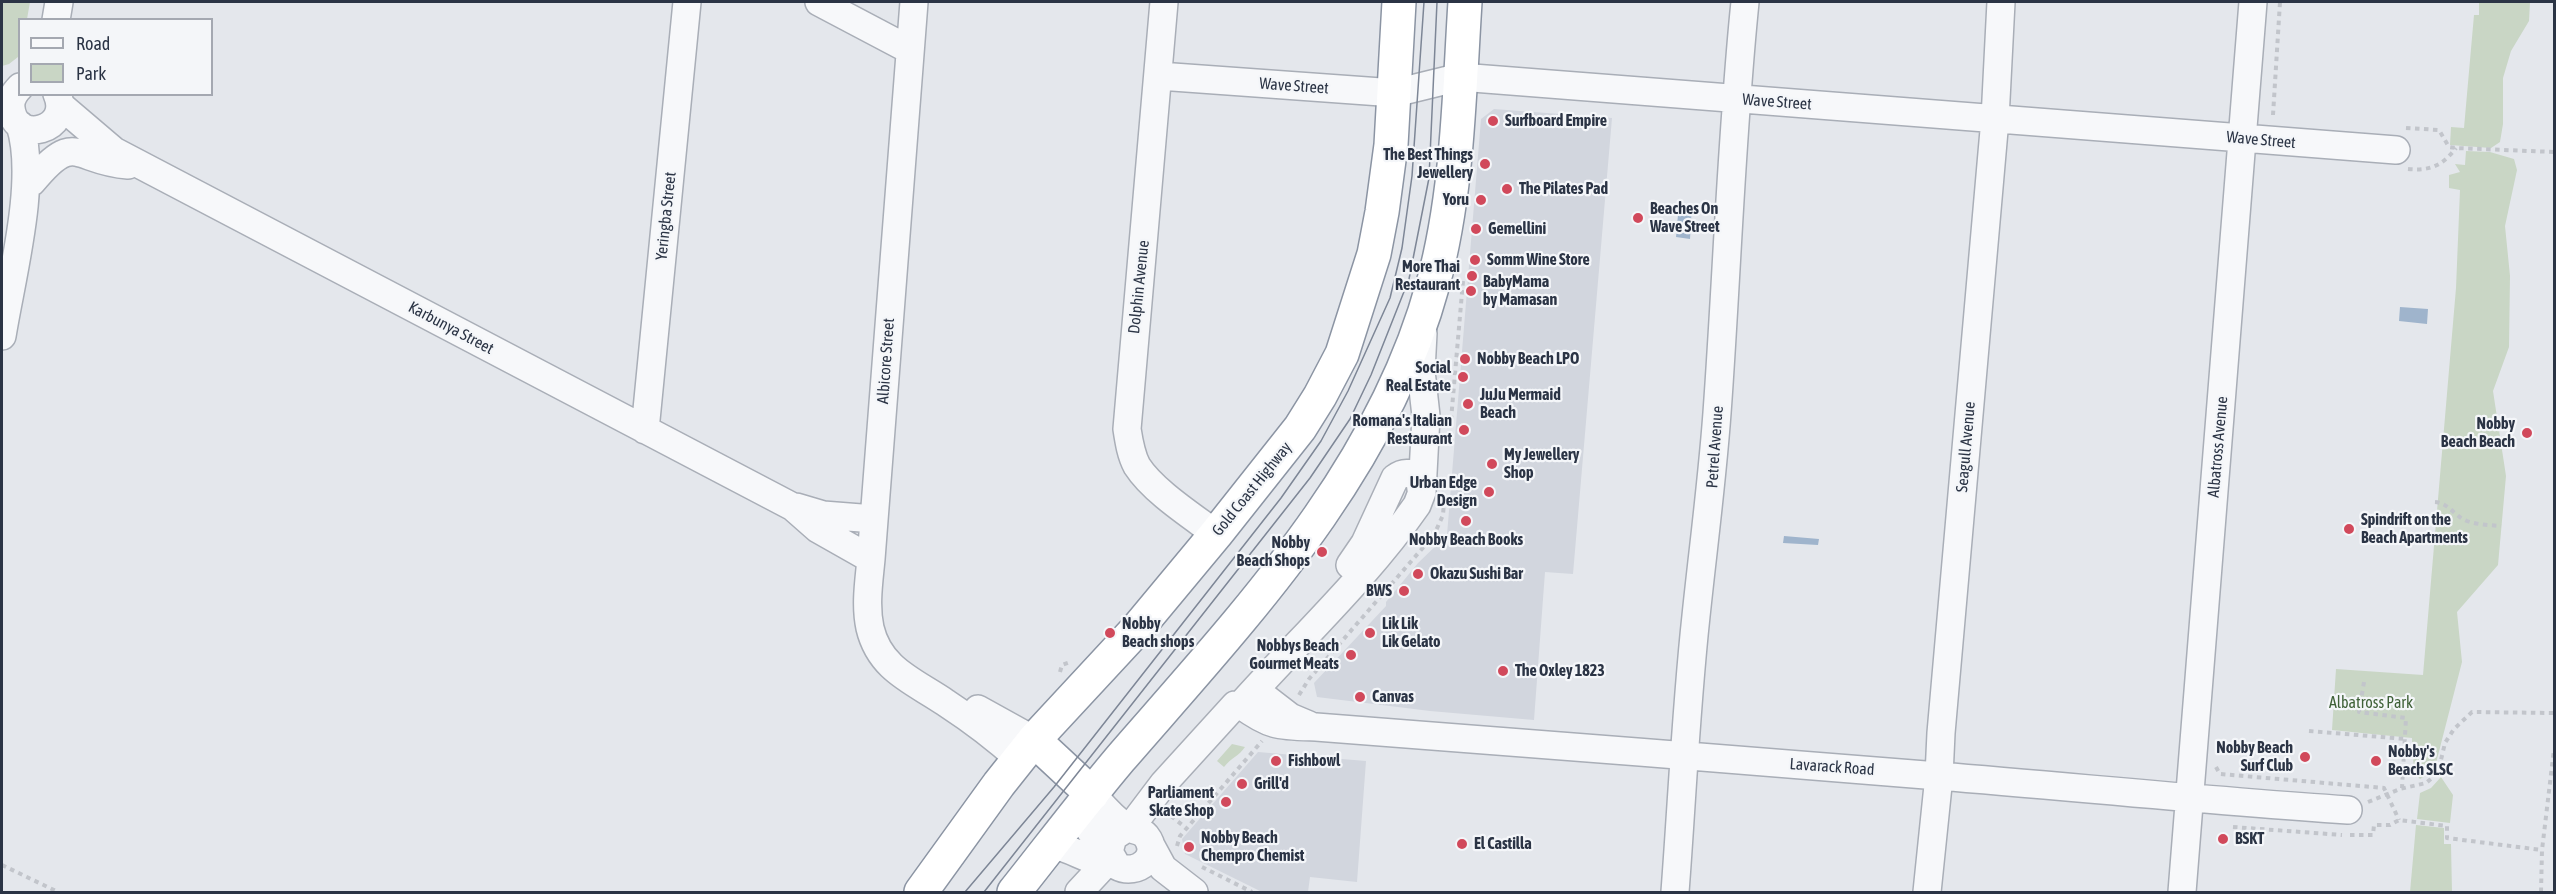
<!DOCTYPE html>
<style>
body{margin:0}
#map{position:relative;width:2556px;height:894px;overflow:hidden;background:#e4e7ec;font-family:"Asap Condensed",sans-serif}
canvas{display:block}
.frame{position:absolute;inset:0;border:3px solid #2b3445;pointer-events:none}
.legend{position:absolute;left:18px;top:18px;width:195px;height:78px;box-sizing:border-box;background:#f4f6f9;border:2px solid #a4a8b1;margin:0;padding:8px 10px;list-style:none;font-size:18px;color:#2b3445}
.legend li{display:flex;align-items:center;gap:12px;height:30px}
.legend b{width:30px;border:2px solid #a4a8b1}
</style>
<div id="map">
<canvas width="2556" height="894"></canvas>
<div class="frame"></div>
<ul class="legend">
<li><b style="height:8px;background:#f7f8fa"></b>Road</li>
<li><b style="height:16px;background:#c9d6c5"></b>Park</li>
</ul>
</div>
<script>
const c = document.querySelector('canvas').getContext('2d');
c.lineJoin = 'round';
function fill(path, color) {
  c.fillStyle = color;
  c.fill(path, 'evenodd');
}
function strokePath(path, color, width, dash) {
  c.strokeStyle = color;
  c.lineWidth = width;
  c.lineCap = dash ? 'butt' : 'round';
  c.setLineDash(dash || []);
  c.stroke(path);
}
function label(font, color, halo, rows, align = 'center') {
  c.font = font + ' "Asap Condensed",sans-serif';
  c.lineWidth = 4.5;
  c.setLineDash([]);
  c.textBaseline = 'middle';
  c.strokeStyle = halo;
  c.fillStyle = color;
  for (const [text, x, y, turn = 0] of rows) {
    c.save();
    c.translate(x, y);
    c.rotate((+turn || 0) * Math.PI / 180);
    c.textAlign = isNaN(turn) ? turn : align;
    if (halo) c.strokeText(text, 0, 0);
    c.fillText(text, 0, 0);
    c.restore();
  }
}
const built = new Path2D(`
 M1494,109L1612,118L1573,574L1545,572L1534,720L1430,711L1317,697L1314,683L1386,606V602L1418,563L1447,535L1481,119Z
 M1258,752L1366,761L1357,882L1310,877L1308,892H1262L1185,854L1182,839Z`);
const green = new Path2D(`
 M2,2H30L27,19L20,20L18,57L9,64L2,66Z
 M2479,2H2530L2529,21L2511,51L2503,78V124L2500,142L2491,148L2450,145L2451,127L2464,128L2474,15H2479Z
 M2466,151L2490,152L2514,159L2517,170L2505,226L2510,276L2509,347L2493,391L2506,476L2498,565L2457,612L2462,662L2435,767L2429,774L2420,779L2415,774C2413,762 2412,750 2412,738L2332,730L2336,669L2423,675L2456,288L2460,190L2449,188V175L2460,172L2455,164L2465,165Z
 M1232,744L1245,747C1239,756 1231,758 1224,767L1217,761Z
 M2441,777L2453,795L2450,823L2417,819L2420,793L2431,788Z
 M2416,825L2444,828V844H2451L2452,892H2410Z`);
const water = new Path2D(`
 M1679,204H1692L1690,239L1676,237Z
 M2400,307L2428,309L2427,324L2399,321Z
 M1784,536L1819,539L1818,545L1783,543Z`);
const path = new Path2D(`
 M2273,115L2280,2
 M2406,128L2439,130L2449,147L2456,148L2554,152
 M2408,169C2430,171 2442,166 2456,148
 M1451,420L1463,281
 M2435,502C2449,503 2454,516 2467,521C2478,525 2490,525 2501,526
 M1060,672L1062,665L1070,662
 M2364,682L2359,712L2406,718L2402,788
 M1299,695L1309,679L1434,535L1443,515L1444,502
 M2309,731L2405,739
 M2216,767L2220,774L2384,788L2399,820
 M2368,802L2400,789L2426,783L2432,778L2440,764L2445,743L2454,729L2472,712L2554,713
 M1171,816L1186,828
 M2233,827L2342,835
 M2350,835H2373L2374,825H2390L2399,820L2447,826V838L2542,850
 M1177,846L1180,836L1262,741
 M2,865L58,892
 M1202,867L1252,892
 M2541,892L2542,850L2554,749`);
const minor = new Path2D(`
 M819,2L910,50
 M914,2L871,559C869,581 865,605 870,628C880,670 914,681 946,703C972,720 996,738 1019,759
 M1164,2L1127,429C1129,442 1131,455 1137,466C1153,491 1192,516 1216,534
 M56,20L59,2
 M1159,76L1395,93L1460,77L2396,150
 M20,87C14,93 10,100 11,108C15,146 73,130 57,94
 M60,105L114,151L793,507L818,529L871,559
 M32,182C76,129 74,161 128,165
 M2,336C11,279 38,180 20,125
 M645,430L687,2
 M796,507L823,515L874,519
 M1350,565L1365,543L1395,478C1404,471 1413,472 1420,481L1421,489
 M1255,690L1290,717L1309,725
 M1241,705C1271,727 1280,726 1316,727C1523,744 1731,758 1938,776C2075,787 2211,801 2348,810
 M978,709L1034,740
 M1092,794C1102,805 1112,818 1125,826C1132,831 1140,829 1146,836C1162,856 1137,877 1117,866L1109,852L1113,837L1127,828
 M1076,811L1111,859
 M1130,828L1164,783L1235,705H1241C1299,640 1367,577 1417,505L1422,492L1426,416L1421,371L1423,333
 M1150,844L1163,868L1194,892
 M1052,845C1073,848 1093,865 1114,863
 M1079,892L1105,864
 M1675,892C1682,800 1686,708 1696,616C1703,549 1712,482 1717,413C1727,276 1731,139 1745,2
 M1927,892L1939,776L1941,733L1995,119L2001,2
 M2182,892L2253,2`);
const highway = new Path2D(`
 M1034,740L1092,794
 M921,892L999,784L1034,740L1137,629L1216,534L1300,428L1320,396L1342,354L1374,254L1382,212L1391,145L1399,2
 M1014,892C1049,848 1083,803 1120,759C1244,616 1382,472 1433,284C1458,192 1459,96 1465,2`);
const tram = new Path2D(`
 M965,892L1054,787L1281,498L1321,441L1348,391L1390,298L1402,248L1412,176L1424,2
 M984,892L1310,478L1350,419L1371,375L1409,279L1429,178L1437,2`);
const markers = [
 [1493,121,6,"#d1495b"],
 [1485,164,6,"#d1495b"],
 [1507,189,6,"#d1495b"],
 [1481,200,6,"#d1495b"],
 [1638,218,6,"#d1495b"],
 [1476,229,6,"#d1495b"],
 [1475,260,6,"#d1495b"],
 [1472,276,6,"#d1495b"],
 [1471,291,6,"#d1495b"],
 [1465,359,6,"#d1495b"],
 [1463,377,6,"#d1495b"],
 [1468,404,6,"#d1495b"],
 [1464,430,6,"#d1495b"],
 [2527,433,6,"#d1495b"],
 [1492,464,6,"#d1495b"],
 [1489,492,6,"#d1495b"],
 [1466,521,6,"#d1495b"],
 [2349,529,6,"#d1495b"],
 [1322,552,6,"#d1495b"],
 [1418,574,6,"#d1495b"],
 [1404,591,6,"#d1495b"],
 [1110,633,6,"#d1495b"],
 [1370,633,6,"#d1495b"],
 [1351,655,6,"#d1495b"],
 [1503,671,6,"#d1495b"],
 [1360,697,6,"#d1495b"],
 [2305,757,6,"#d1495b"],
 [1276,761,6,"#d1495b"],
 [2376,761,6,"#d1495b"],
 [1242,784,6,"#d1495b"],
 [1226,802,6,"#d1495b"],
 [2223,839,6,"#d1495b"],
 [1462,844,6,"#d1495b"],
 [1189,847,6,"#d1495b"]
];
const streetNames = [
 ["Wave Street",1294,86,4],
 ["Wave Street",1777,102,4],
 ["Wave Street",2261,140,5],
 ["Yeringba Street",666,216,-84],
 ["Dolphin Avenue",1139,287,-84],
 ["Karbunya Street",451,328,28],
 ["Albicore Street",886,361,-86],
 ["Petrel Avenue",1715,447,-86],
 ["Seagull Avenue",1966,447,-85],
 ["Albatross Avenue",2218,447,-85],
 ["Gold Coast Highway",1252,489,-51],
 ["Lavarack Road",1832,767,4]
];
const poiNames = [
 ["Surfboard Empire",1505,121],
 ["The Best Things",1473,155,"right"],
 ["Jewellery",1473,173,"right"],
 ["The Pilates Pad",1519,189],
 ["Yoru",1469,200,"right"],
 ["Beaches On",1650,209],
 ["Wave Street",1650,227],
 ["Gemellini",1488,229],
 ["Somm Wine Store",1487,260],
 ["More Thai",1460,267,"right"],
 ["Restaurant",1460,285,"right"],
 ["BabyMama",1483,282],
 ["by Mamasan",1483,300],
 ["Nobby Beach LPO",1477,359],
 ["Social",1451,368,"right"],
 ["Real Estate",1451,386,"right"],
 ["JuJu Mermaid",1480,395],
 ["Beach",1480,413],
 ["Romana's Italian",1452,421,"right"],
 ["Restaurant",1452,439,"right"],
 ["Nobby",2515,424,"right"],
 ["Beach Beach",2515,442,"right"],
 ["My Jewellery",1504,455],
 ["Shop",1504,473],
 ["Urban Edge",1477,483,"right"],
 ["Design",1477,501,"right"],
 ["Spindrift on the",2361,520],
 ["Beach Apartments",2361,538],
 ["Nobby Beach Books",1466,540,"center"],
 ["Nobby",1310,543,"right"],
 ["Beach Shops",1310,561,"right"],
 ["Okazu Sushi Bar",1430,574],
 ["BWS",1392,591,"right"],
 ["Nobby",1122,624],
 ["Beach shops",1122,642],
 ["Lik Lik",1382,624],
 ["Lik Gelato",1382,642],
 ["Nobbys Beach",1339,646,"right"],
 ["Gourmet Meats",1339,664,"right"],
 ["The Oxley 1823",1515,671],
 ["Canvas",1372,697],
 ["Nobby Beach",2293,748,"right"],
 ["Surf Club",2293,766,"right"],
 ["Nobby's",2388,752],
 ["Beach SLSC",2388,770],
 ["Fishbowl",1288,761],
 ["Grill'd",1254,784],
 ["Parliament",1214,793,"right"],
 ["Skate Shop",1214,811,"right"],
 ["Nobby Beach",1201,838],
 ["Chempro Chemist",1201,856],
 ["BSKT",2235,839],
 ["El Castilla",1474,844]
];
const parkNames = [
 ["Albatross Park",2371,703]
];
fill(built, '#d2d6de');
fill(green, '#c9d6c5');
fill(water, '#9fb4cc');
strokePath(minor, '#a9aeb7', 30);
strokePath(highway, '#8b94a3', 36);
strokePath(path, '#c2c5cb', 4, [4.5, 4.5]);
strokePath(minor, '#f7f8fa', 27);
strokePath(highway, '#fff', 33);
strokePath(tram, '#7d8696', 1.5);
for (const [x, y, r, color] of markers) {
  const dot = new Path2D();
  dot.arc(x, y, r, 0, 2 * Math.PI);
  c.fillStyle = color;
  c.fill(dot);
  strokePath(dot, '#f4f6f9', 2);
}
label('16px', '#2b3445', '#f4f6f9', streetNames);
label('bold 16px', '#2b3445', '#f4f6f9', poiNames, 'left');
label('16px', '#3f6138', '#f4f6f9', parkNames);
</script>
